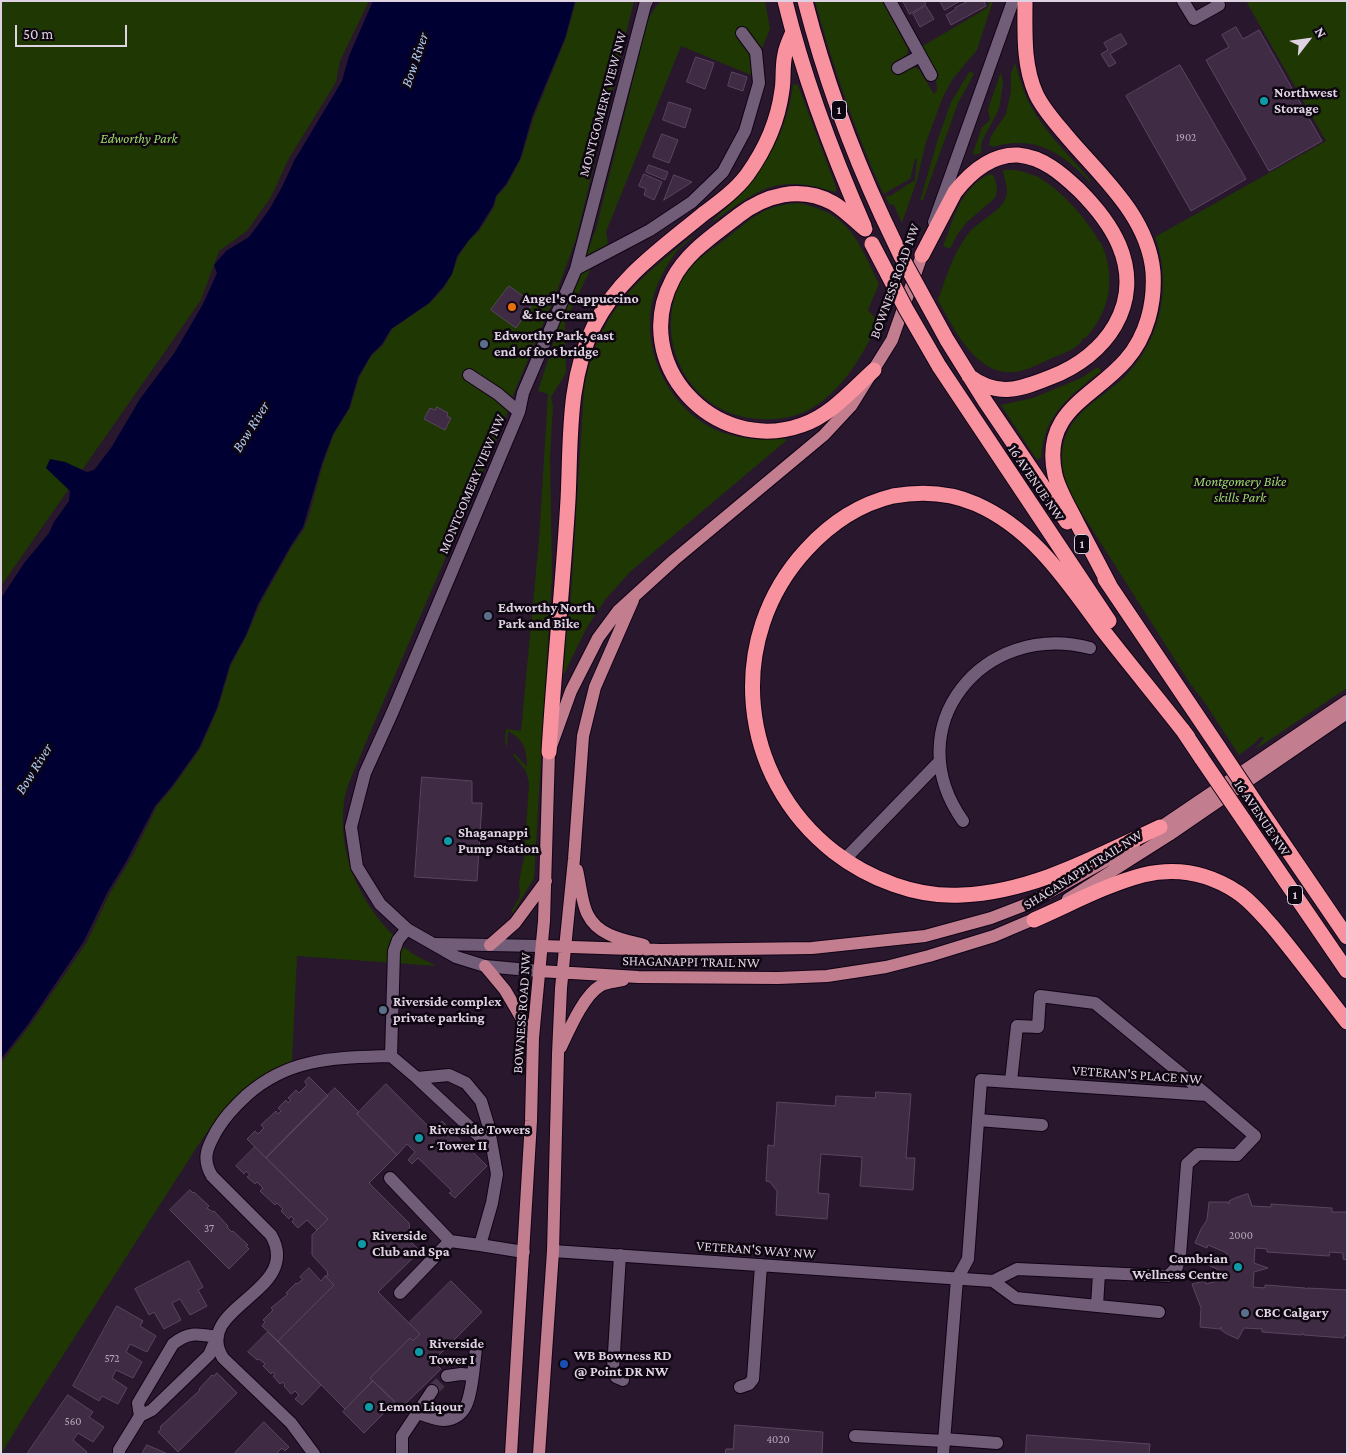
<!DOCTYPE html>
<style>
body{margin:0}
#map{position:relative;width:1348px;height:1455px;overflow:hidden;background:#29172e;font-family:"Crimson Pro",serif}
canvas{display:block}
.frame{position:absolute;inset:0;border:2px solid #dfd3e3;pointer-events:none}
.north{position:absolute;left:1283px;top:15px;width:50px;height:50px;-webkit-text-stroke:4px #0e0610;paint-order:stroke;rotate:60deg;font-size:14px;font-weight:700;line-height:20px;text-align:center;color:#dfd3e3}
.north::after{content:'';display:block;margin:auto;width:18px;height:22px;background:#dfd3e3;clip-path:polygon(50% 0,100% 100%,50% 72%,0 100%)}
.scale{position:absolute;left:15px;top:25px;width:112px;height:22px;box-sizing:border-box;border:2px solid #dfd3e3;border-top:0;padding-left:6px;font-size:15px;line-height:18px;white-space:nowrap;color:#dfd3e3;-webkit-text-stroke:4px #0e0610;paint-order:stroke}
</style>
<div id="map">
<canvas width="1348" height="1455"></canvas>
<div class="frame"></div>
<div class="north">N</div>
<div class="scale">50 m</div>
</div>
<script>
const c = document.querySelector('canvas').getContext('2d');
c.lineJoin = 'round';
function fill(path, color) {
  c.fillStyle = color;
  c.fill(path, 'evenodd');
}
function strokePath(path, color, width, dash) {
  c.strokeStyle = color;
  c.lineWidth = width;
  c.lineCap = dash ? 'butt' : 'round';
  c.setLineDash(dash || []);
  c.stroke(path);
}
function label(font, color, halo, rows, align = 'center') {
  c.font = font + ' "Crimson Pro",serif';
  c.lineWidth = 5;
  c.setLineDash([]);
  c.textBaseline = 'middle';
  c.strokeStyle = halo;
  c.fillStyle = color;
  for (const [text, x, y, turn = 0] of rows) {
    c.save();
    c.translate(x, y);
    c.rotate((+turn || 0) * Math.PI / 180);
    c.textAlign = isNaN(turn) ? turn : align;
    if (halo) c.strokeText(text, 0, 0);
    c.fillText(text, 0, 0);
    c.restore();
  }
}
const green = new Path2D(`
 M1,1H369L340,61L336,82L288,160L271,197L247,231L219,251L201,300L1,586Z
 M576,1H634L576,239L556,294L514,393L505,420L363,749C358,763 345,788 344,803C338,854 358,899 393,935C398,940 403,947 409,951C417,957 428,961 436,966L297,956L292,1062C247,1077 223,1109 197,1147L26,1413L1,1454V1063L31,1024L87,942L109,895L133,855L157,806L173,787L200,749L218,708L231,665L247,635L260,604L291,548L304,529L309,515L323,464L334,434L350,408L359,378L371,356L383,345L392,329L430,303L444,288L452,274L458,257L469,240L479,231L494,207L497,196L507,185L521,159L534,117L566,38Z
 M662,1H765L770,29L751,75L681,46L606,232L608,242L598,264L592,266L565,322L566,373L551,397L553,406L550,456L552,574L534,878L513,913L511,912L520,896L519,881L524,858L529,784L526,771L513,755L514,753L527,767C527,749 524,740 508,731L507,747L505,743L506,729L521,731L539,539L548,394L538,391L561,319L596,229L648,19L657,5Z
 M815,1H882L908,49L907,54L900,62L919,69L934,94L937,90L936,80L939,75L921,47L987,8L990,1H993L977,50L952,80L943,97L926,142L917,180L902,223L894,205L893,204L890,205L886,198L887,195L890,196L915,180L917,159H915L910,179L887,192L886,194L883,193C855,131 833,67 815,1Z
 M1246,1H1347V688L1256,749L1264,738L1260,737L1255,743L1239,755L1203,700L1191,685L1078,507C1059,475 1053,441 1082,412C1096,398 1115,388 1128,373C1162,337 1172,282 1155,237L1326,141Z
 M1015,63C1020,79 1024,95 1033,110C1048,136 1072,158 1091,181L1090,182C1061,152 1035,135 993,147L989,145L991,136L1006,114L1011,91V73Z
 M970,71L974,74L958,103L923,200L920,201L937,142L951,102Z
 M1001,72L1003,82L1000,104L997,113L982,141L981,153L974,155L973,153L982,127L990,120L988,109Z
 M795,84L798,85L836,187V192C776,174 762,187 714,221L713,220C757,183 785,142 793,85Z
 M1003,170H1016L1028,173L1029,175L1030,174L1036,176C1058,187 1085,217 1098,239L1097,241H1100C1117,276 1111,310 1085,339L1083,337C1083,345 1066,353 1057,356C1044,361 1028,371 1014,372C976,376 954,329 938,300C946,278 953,253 968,234C978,221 1002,211 1006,197C1009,188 1004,179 1003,170Z
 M990,174L994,176C996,184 999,190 995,198L966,223L957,235L950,249L943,246C954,218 960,188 990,174Z
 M799,203C851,214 858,241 879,284L868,310L879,322C863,354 844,389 812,408C797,417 779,420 761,419C691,417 650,342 682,279C690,263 708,252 723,241C750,220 762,205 799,203Z
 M694,235C691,240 683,245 678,250C669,260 662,274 657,286C634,343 669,416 727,434C745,440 764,439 783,438L787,440L630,572L605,600L587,627L564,674L560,673L570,610L584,390C598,312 634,282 694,235Z
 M1098,367L1101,371C1070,396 1044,414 1041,458L1037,460L1001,405L1033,398L1081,378Z`);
const water = new Path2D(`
 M373,1H575L565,38L532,117L520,159L506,184L496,196L493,206L478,230L469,240L457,256L452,274L443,287L429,303L391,329L382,344L371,355L358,377L349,408L333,434L322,463L303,527L290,547L258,604L246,635L230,664L217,708L199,748L172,786L155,806L126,862L107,893L84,941L29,1023L1,1059V598L25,562L49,533L54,522L69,501L70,491L46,468L50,459L65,462L87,472L94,470L111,448L140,399L175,352L203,304L217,273L214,265L226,251L249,237L269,210L283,185L294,161L342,81L349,56Z`);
const building = new Path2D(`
 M903,1H924L926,4L910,14Z
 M940,1H960L945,10Z
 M969,1H984L986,6L951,25L946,15L956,9L955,8Z
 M926,6L934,19L920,27L913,14Z
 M1236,27L1243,39L1259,30L1322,141L1269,171L1206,60L1229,47L1222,35Z
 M1121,34L1127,44L1110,54L1116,63L1109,67L1101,54L1108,50L1104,43Z
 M696,57L714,63L705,89L687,82Z
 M1180,65L1246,179L1191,211L1126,96Z
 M732,72L747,77L743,91L728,86Z
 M669,102L691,109L685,128L663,120Z
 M662,134L678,140L669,163L653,157Z
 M649,165L668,172L665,180L646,172Z
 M644,174L662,182L654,200L644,195L646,189L639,186Z
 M674,175L692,182L664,200Z
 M509,286L533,303L516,328L491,310Z
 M437,407L448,413L447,416L451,418L445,430L424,419L430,408L435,410Z
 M422,777L472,781V803H482L477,881L415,877Z
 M309,1077L328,1096L266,1158L247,1139L255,1131L258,1134L264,1128L261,1125L276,1111L278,1114L281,1111L278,1108L286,1100L288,1103L291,1100L288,1098L296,1090L299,1093L307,1085L305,1082Z
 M386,1084L433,1131L442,1121L449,1128V1129L487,1166L455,1198L449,1193L452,1191L418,1158L412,1164L408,1160L415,1152L407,1144L397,1155L357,1114Z
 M335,1088L359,1112L357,1114L397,1155L369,1183L409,1223L410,1232L405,1236L420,1251L378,1292L420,1334L413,1341L410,1338L370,1378L373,1381L345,1409L278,1341L334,1285L325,1276H328L327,1271L312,1255V1235L328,1219L266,1158Z
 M876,1092L911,1094L906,1158H915L913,1190L860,1186L862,1157L821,1154L818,1193L829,1194L827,1219L776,1215L777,1191L770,1182L766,1181L768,1145L774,1146L777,1102L835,1106L836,1096L875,1098Z
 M255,1147L328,1219L317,1230L307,1220L298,1228L292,1222L294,1219L291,1216L289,1219L281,1211L283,1209L277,1203L275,1205L260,1191L263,1188L257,1182L255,1184L247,1177L250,1175L246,1171L244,1174L236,1166Z
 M190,1190L193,1193L194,1192L209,1206L207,1208L213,1212L214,1211L228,1226L227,1227L232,1232L233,1231L248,1245L246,1246L249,1249L229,1269L170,1210Z
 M1248,1194L1252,1206L1271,1207V1204L1332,1208V1212H1347V1260L1343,1259V1253L1330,1252L1329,1256L1267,1252V1249L1255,1248L1254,1263L1268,1268L1254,1272L1253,1287L1265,1288V1285L1305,1288L1307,1289V1288L1347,1290V1334L1344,1336V1338L1304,1335L1303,1333L1302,1335L1262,1332V1329L1244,1328L1238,1339L1227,1334L1221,1330V1327L1220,1329L1200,1327L1201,1308L1192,1284L1205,1281L1206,1284L1225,1279V1273L1206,1264L1226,1259L1227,1253L1208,1245L1207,1248L1195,1243L1201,1229L1207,1220L1209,1202H1228L1229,1204V1201L1235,1198Z
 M189,1261L203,1287L198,1290L207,1306L190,1315L180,1299L172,1303L181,1320L164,1329L154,1312L149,1315L135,1289Z
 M309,1268L321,1281L325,1276L334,1285L278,1341L262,1326L265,1322L263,1320L273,1310L271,1308L288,1294L286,1293L296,1283L297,1284L303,1279L300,1277Z
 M451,1281L482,1312L433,1361L441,1369L401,1408L370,1378L410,1338L413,1341L420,1334L409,1323Z
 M117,1306L143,1321L140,1326L156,1336L147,1352L130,1344L126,1352L142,1362L133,1378L116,1370L112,1378L127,1388L118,1404L102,1396L99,1401L73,1386Z
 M268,1332L321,1385L302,1405L295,1399L299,1395L295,1391L291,1394L284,1386L285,1385L283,1382L280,1384L273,1376L275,1374L272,1372L271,1374L263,1366L265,1364L259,1359L257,1360L248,1352Z
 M217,1373L237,1393L178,1452L158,1432L161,1429L160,1427L200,1390L199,1389L212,1375L214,1376Z
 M373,1381L395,1402L364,1433L343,1412Z
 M68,1395L93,1412L89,1417L104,1427L93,1442L78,1433L73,1440L87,1452L85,1454H27Z
 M264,1422L289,1447L285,1451L282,1448L276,1454H234Z
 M735,1425L823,1432L822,1454H725L726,1449H733Z
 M1027,1435L1150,1444L1149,1454H1026Z
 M147,1445L168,1454H142Z`);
const minorTunnel = new Path2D(`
 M432,1391L447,1376`);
const minor = new Path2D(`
 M890,1L931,75
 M1183,1L1194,19L1219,5L1217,1
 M898,68L920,56
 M934,222L1013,1
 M576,269L650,230L692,202L723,172L745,131L759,83L756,52L742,33
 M469,375L498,394L519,412
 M963,821C896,727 983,620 1090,648
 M844,860L940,761
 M435,944L542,946
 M539,971L485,966L456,957L407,929L380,904L357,867L351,827L365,773L393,711L519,412L523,393L576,269L645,5L647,1
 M391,1056L394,951L398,940L407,929
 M417,1078L492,1148
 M1011,1081L1017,1026L1038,1027L1040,996L1095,1003L1207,1095
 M978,1120L1042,1125
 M390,1178L450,1241L480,1245
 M553,1251L993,1281L1017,1269L1168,1276L1177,1267L1180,1255L1187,1164L1198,1154L1237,1155L1255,1136L1207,1095L981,1080L968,1259L957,1279L943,1454
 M620,1255L613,1369L616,1377L623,1380
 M993,1281L1016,1298L1159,1312
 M400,1293L450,1241
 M1097,1306L1099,1273
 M447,1376L461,1374L473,1375L476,1348
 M740,1387L749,1384L753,1379L761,1265
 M417,1413C425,1415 436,1420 444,1420C469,1418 470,1394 473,1375
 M855,1436L944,1441
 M944,1439L997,1443
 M119,1454V1450L140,1416L152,1410L209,1355L217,1337C198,1334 189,1331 173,1344L138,1403L140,1416
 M314,1454L291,1423L223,1358C191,1307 304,1292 271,1235L212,1176C201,1158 208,1146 217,1130C225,1116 235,1106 247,1095C290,1057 336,1058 391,1056L417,1078L449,1075L466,1083L481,1101L488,1124L497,1174L492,1203L480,1245L524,1252
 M402,1454V1436L432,1391`);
const major = new Path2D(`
 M1152,833L1347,701
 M577,870C580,882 582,905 588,915C598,936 625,940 644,945
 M1068,899L1169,835L1347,713
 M490,945L515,923L546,881
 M542,946L661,950L812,948L925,936L991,918L1030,903L1134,845
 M485,966L505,990L533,1038
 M539,971L638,977L778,978L827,976L886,967L929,956L994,936L1041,916
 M561,1047C569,1030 584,995 600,986C606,982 616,982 623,980
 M511,1454L531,1121L533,1038L544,921L549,752L571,691L598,638L618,611L674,560L824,435L851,406L892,340L922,255
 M539,1454L553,1251L558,1054L561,988L574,859L583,736L595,687L633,600`);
const highway = new Path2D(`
 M785,1C804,79 832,153 864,226
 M805,1C824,75 850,147 882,216
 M1025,1C1025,33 1023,65 1036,94C1043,109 1055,122 1065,134C1099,175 1148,215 1153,272C1155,303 1147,336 1126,360C1093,398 1041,411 1055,475C1059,491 1069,507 1077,523C1088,544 1099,565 1110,586
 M865,229C855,221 845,210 833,203C800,185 765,195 738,216C714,235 687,252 673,279C628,363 714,456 802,425C831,415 852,390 874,370
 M922,255L955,192C970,173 992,154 1018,155C1043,157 1062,174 1079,190C1095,206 1110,224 1119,245C1144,304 1106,356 1051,377C1021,389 998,398 969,376
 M947,340L985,401L1067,522
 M939,366L1109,621
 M1105,579L1219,748
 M1182,729L1202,759
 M549,752C554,668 563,584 568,500C571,441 567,380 594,326C618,278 662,248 702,215C718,203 735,191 747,175C765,150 778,121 782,90C784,79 782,66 785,54C786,47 790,39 793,32
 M1259,808L1347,937
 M1243,819L1347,971
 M1160,827C1097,856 1033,892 962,895C917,898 869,879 834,852C738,777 724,638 807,549C830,524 860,504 893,496C921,491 949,492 976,504C1033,529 1066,580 1102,629C1130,665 1160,701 1188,737
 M1034,920C1069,905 1105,885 1143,875C1177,867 1208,873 1237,892C1250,900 1262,915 1272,926C1298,957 1322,990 1347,1022`);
const highwayBridge = new Path2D(`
 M882,216L901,256L947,340
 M872,244L906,309L939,366
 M1219,748L1259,808
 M1202,759L1243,819`);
const markers = [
 [1264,101,5,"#0f9aa8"],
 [512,307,5,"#e8710a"],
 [484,344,5,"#5c6f8a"],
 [488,616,5,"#5c6f8a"],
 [448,841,5,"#0f9aa8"],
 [383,1010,5,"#5c6f8a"],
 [419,1138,5,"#0f9aa8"],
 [362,1244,5,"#0f9aa8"],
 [1238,1267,5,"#0f9aa8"],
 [1245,1313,5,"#5c6f8a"],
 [419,1352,5,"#0f9aa8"],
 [564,1364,5,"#1a4fb4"],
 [369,1407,5,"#0f9aa8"]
];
const numberNames = [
 ["1902",1186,138],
 ["37",209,1229],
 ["2000",1241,1236],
 ["572",112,1359],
 ["560",73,1422],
 ["4020",778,1440]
];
const shields = [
 [839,110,15],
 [1082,544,15],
 [1295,895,15]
];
const shieldNames = [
 ["1",839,110],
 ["1",1082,544],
 ["1",1295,895]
];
const poiNames = [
 ["Northwest",1274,93],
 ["Storage",1274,109],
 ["Angel's Cappuccino",522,299],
 ["& Ice Cream",522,315],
 ["Edworthy Park, east",494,336],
 ["end of foot bridge",494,352],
 ["Edworthy North",498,608],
 ["Park and Bike",498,624],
 ["Shaganappi",458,833],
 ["Pump Station",458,849],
 ["Riverside complex",393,1002],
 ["private parking",393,1018],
 ["Riverside Towers",429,1130],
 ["- Tower II",429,1146],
 ["Riverside",372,1236],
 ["Club and Spa",372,1252],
 ["Cambrian",1228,1259,"right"],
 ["Wellness Centre",1228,1275,"right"],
 ["CBC Calgary",1255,1313],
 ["Riverside",429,1344],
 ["Tower I",429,1360],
 ["WB Bowness RD",574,1356],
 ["@ Point DR NW",574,1372],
 ["Lemon Liqour",379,1407]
];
const streetNames = [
 ["MONTGOMERY VIEW NW",603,104,-75],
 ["BOWNESS ROAD NW",895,281,-70],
 ["16 AVENUE NW",1036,483,56],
 ["MONTGOMERY VIEW NW",472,484,-67],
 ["16 AVENUE NW",1262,818,56],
 ["SHAGANAPPI TRAIL NW",1083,870,-32],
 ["SHAGANAPPI TRAIL NW",691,962,1],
 ["BOWNESS ROAD NW",522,1013,-86],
 ["VETERAN'S PLACE NW",1137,1075,4],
 ["VETERAN'S WAY NW",756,1250,4]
];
const parkNames = [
 ["Edworthy Park",139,139],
 ["Montgomery Bike",1240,482],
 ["skills Park",1240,498]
];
const waterNames = [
 ["Bow River",415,60,-71],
 ["Bow River",251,427,-58],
 ["Bow River",34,769,-58]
];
fill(green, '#1e3703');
fill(water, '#000132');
fill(building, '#3f2c44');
strokePath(building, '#5a455f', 1);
strokePath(minorTunnel, '#443349', 12, [12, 6]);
strokePath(minor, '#110316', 14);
strokePath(major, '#110316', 14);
strokePath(highway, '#110316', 17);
strokePath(minor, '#725d78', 12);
strokePath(major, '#c27d8f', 12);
strokePath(highway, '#f8929e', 15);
strokePath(highwayBridge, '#110316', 17, []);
strokePath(highwayBridge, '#f8929e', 15);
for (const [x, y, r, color] of markers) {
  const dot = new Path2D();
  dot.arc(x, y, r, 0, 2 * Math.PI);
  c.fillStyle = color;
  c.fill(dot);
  strokePath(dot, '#0e0610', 2);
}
label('11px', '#b7a9bb', null, numberNames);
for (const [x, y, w] of shields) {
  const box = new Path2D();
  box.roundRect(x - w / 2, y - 9.5, w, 19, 4);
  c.fillStyle = '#0e0610';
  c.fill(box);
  strokePath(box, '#dfd3e3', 1);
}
label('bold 12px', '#dfd3e3', null, shieldNames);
label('bold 14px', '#dfd3e3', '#0e0610', poiNames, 'left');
label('14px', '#dfd3e3', '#0e0610', streetNames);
label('italic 14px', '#9eda6a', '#0e0610', parkNames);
label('italic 15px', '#b1ccf4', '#0e0610', waterNames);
</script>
